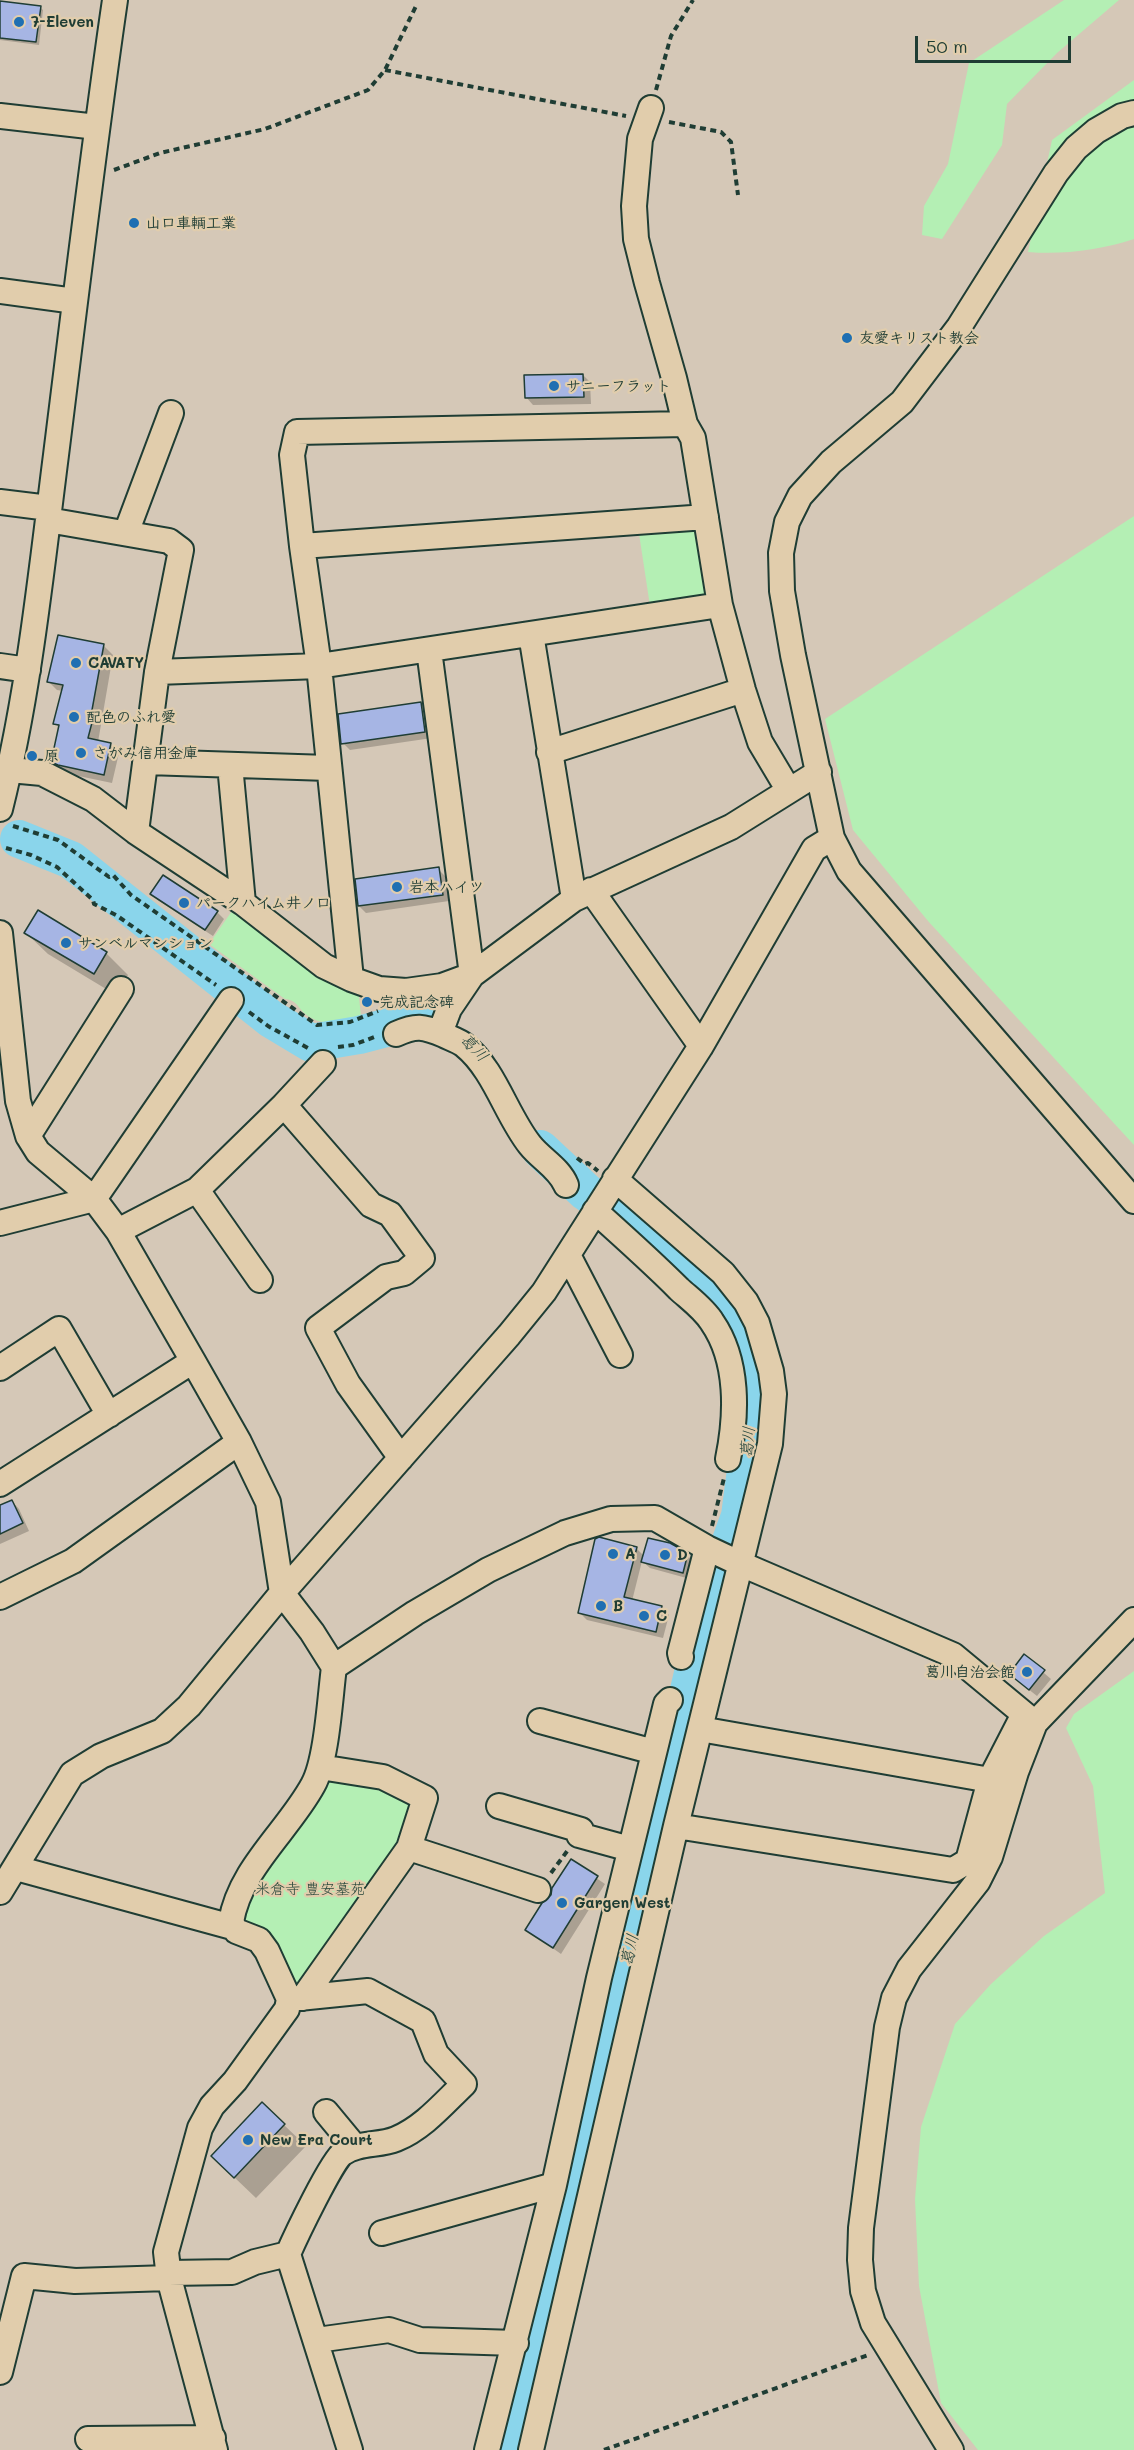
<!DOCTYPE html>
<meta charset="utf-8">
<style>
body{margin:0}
#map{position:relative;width:1134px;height:2450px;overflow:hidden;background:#d5c8b7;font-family:Mali,sans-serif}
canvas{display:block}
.scale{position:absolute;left:915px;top:36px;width:156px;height:27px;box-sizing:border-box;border:3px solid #1f3d34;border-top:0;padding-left:8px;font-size:18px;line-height:21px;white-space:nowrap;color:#1f3d34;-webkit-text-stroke:4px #e1cdac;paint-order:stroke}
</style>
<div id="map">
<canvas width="1134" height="2450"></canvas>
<div class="scale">50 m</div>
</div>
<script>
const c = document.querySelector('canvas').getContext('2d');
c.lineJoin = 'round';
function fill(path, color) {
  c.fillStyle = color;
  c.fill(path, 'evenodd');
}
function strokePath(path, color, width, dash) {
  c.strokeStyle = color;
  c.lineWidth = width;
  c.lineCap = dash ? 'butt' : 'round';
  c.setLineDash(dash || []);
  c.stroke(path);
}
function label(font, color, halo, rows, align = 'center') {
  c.font = font + ' Mali,"Klee One",sans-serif';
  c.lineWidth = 4.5;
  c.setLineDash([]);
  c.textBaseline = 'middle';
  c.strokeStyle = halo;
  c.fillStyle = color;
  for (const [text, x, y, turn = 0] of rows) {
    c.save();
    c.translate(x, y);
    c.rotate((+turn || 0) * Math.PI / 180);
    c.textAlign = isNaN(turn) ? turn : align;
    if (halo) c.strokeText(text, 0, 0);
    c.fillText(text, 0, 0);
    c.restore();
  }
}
const green = new Path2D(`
 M1064,0H1119L1057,53L1007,104L1002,145L942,239L922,235L924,206L948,164L969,63Z
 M1134,80V239C1100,250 1063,255 1028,252L1052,140Z
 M1134,516V1145L928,921L853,830L825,719Z
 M691,523L701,531L712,588L705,597L650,606L638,527Z
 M234,908L358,988L361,1016C341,1023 320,1028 303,1012C297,1005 295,1000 285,999L209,944Z
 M1134,1671V2450H978L941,2403L919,2286L915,2199L921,2127L955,2024L991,1984L1044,1936L1105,1893L1093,1786L1066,1728L1074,1714Z
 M336,1775L379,1784L413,1800L416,1809L398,1843L310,1979L298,1984L290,1982L242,1918L270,1860L323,1782Z`);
const shadow = new Path2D(`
 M0,5L40,7L43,10L39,45L0,40Z
 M583,375L590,382L591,404L533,405L526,397Z
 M104,646L113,655L98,742L110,744L119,753L112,783L69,774L53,761L60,728L55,724L63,691L57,690L48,681Z
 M421,703L428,711L432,738L350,750L343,743Z
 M438,869L445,876L449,901L366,913L359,906Z
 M152,894L217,912L224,919L213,936L159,901Z
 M38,912L106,953L128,975L116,995L48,954L26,933Z
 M12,1501L19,1509L29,1531L0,1544V1507Z
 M636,1548L644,1556L687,1555L694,1562L690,1579L650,1568L642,1561L632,1601L661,1608L669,1615L663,1638L587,1620L580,1613Z
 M1024,1656L1051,1679L1037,1696L1018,1681Z
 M571,1861L605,1884L561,1954L527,1930L553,1896Z
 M262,2104L306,2146L256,2198L234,2177Z`);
const river = new Path2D(`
 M19,839L71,860L271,1019L311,1043L359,1035L420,1019L434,1023
 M507,2450L551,2298L583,2145L697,1656L714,1588L740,1516L749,1447L752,1389L748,1363L732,1326L699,1286L636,1227L586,1192L540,1149`);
const building = new Path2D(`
 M0,1L41,6L36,42L0,38Z
 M583,374L584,397L525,398L524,375Z
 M58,635L104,644L92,710L95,711L88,738L111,743L104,775L58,765L51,762L59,725L53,724L63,685L47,682Z
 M421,702L425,732L341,744L338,714Z
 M439,867L443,895L358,906L355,879Z
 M163,875L218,911L205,930L150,894Z
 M38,910L107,952L94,974L24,933Z
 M12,1500L23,1523L0,1534V1505Z
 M599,1537L637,1547L624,1597L662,1606L656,1632L578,1613L595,1539Z
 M648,1538L670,1543L688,1553L683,1573L641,1562Z
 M1024,1654L1045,1670L1029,1690L1009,1674Z
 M571,1859L598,1876L553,1948L525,1930L542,1903L551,1895L552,1888Z
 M262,2102L285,2124L234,2178L211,2156Z`);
const path = new Path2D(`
 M385,70L626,116
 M656,90L671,36L693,0
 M669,122L721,132L731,142L738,195
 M114,170L160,153L265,129L368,90L385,70L416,6
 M13,826L58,840L109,877L113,875L131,895L317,1025L350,1022L378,1011
 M6,848L31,855L57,867L93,900L94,904L116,915L216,985
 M249,1012L268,1026L308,1048
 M338,1047L353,1045L377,1036
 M577,1158L585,1164L588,1163L598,1171
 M712,1526L724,1478
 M551,1873L568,1850
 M604,2450L868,2355`);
const minor = new Path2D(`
 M651,108L640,139L634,206L636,239L647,283L674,378L685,424L693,438L720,605L743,690L760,742L788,789
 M1134,113L1122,116L1096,131L1076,148L1056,173L959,327L902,402L831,462L800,496L787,522L781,553L782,591L793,655L832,838L849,871L1134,1201
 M0,116L97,127
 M0,291L75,301
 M0,502L49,508
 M48,520L169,541L181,550L157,672L136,832
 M126,533L171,413
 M302,546L706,517
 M531,634L574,899
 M429,650L472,975L449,1009L440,1033
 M0,666L28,670
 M157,672L319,666L720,605
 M549,752L743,690
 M147,762L328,768
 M230,765L243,903
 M10,770L42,773L93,799L136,832L243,903L324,966L351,979L379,989L406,991L442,986L472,975L574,899L731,827L819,772
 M0,809C29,693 41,573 56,455C75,303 93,151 115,0
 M591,890L701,1046
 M0,933L18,1101L28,1136L38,1152L94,1199L118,1231L193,1361L239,1442L268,1502L282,1593L312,1632L334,1667C330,1697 327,1760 313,1785C288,1831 240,1868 231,1922L236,1931L259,1940L267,1951L289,1999L287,2009L235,2081L212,2106L200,2128L166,2252L169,2278L215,2450
 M351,979L319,666L302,546L292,455L297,432L685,424
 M396,1034C416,1025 423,1026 444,1035C450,1038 459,1041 464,1045C495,1070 506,1115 530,1145C541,1159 559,1168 566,1185
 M284,1105L371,1205L390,1214L422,1258L404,1273L386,1277L318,1328L348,1384L401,1458
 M28,1136L121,989
 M197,1190L260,1280
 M595,1211C624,1237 652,1262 679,1289C690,1299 704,1309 712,1322C739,1361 737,1415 728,1459
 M0,1223L94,1199L231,1000
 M118,1231L197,1190L284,1105L323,1063
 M568,1255L620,1355
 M0,1368L59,1329L109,1415
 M0,1484L193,1361
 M0,1597L73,1561L239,1442
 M681,1657L680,1653L707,1548
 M334,1667L415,1613L488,1570L565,1533L611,1519L655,1518L707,1548L741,1564L953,1655L1035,1723
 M540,1721L654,1752
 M700,1729L990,1780
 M499,1806L581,1830L579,1835L630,1849
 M676,1826L953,1870L968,1861L990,1780L1024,1714
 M409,1848L538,1890
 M16,1868L232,1927
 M0,1892L72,1774L101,1756L162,1731L189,1706L282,1593L509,1335L544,1292L701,1046L814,849L832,838
 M303,1998L409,1848L425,1798L383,1777L320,1767
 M289,1999L368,1991L423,2021L436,2054L464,2084C443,2104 423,2128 396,2139C379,2146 359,2142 343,2153C332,2160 295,2238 288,2254L350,2450
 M326,2112L355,2147
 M382,2233L554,2185
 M169,2273L232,2272L255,2262L288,2254
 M317,2340L389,2330L420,2340L516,2343
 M0,2372L24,2276L75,2281L169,2278
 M88,2439L213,2438
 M487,2450L554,2185L599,1978L666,1704L670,1700
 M531,2450L676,1826L770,1444L774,1394L771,1371L757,1323L746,1302L723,1273L615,1179
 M951,2450L873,2323L863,2291L860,2260L861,2228L887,2027L894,1998L909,1969L978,1881L990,1857L1016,1772L1035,1723L1134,1620`);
const markers = [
 [19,22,6,"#1f6fb2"],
 [134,223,6,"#1f6fb2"],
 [847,338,6,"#1f6fb2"],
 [554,386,6,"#1f6fb2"],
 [76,663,6,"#1f6fb2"],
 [74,717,6,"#1f6fb2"],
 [81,753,6,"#1f6fb2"],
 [32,756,6,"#1f6fb2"],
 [397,887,6,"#1f6fb2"],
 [184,903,6,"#1f6fb2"],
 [66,943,6,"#1f6fb2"],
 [367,1002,6,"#1f6fb2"],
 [613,1554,6,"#1f6fb2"],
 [665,1555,6,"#1f6fb2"],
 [601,1606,6,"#1f6fb2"],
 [644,1616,6,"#1f6fb2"],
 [1027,1672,6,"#1f6fb2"],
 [562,1903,6,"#1f6fb2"],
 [248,2140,6,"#1f6fb2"]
];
const poiNames = [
 ["7-Eleven",31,22],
 ["山口車輌工業",146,223],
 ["友愛キリスト教会",859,338],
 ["サニーフラット",566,386],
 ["CAVATY",88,663],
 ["配色のふれ愛",86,717],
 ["さがみ信用金庫",93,753],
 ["原",44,756],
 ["岩本ハイツ",409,887],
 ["パークハイム井ノ口",196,903],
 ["サンベルマンション",78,943],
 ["完成記念碑",379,1002],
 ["A",625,1554],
 ["D",677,1555],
 ["B",613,1606],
 ["C",656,1616],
 ["葛川自治会館",1015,1672,"right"],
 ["Gargen West",574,1903],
 ["New Era Court",260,2140]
];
const parkNames = [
 ["米倉寺 豊安墓苑",310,1889]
];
const waterNames = [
 ["葛川",474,1048,47],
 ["葛川",748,1442,-85],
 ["葛川",630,1950,-77]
];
fill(green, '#b4efb4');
fill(shadow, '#0003');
strokePath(river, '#8ad5eb', 38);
fill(building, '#a6b5e4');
strokePath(building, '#1f3d34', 1.5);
strokePath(minor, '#1f3d34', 28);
strokePath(path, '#1f3d34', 4, [6, 4.5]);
strokePath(minor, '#e1cdac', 24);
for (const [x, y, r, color] of markers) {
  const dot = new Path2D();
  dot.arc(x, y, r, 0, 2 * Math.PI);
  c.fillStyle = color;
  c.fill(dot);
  strokePath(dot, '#e1cdac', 2);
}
label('bold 15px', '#1f3d34', '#e1cdac', poiNames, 'left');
label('15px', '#26463a', '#e1cdac', parkNames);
label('italic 16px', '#24453d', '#e1cdac', waterNames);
</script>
